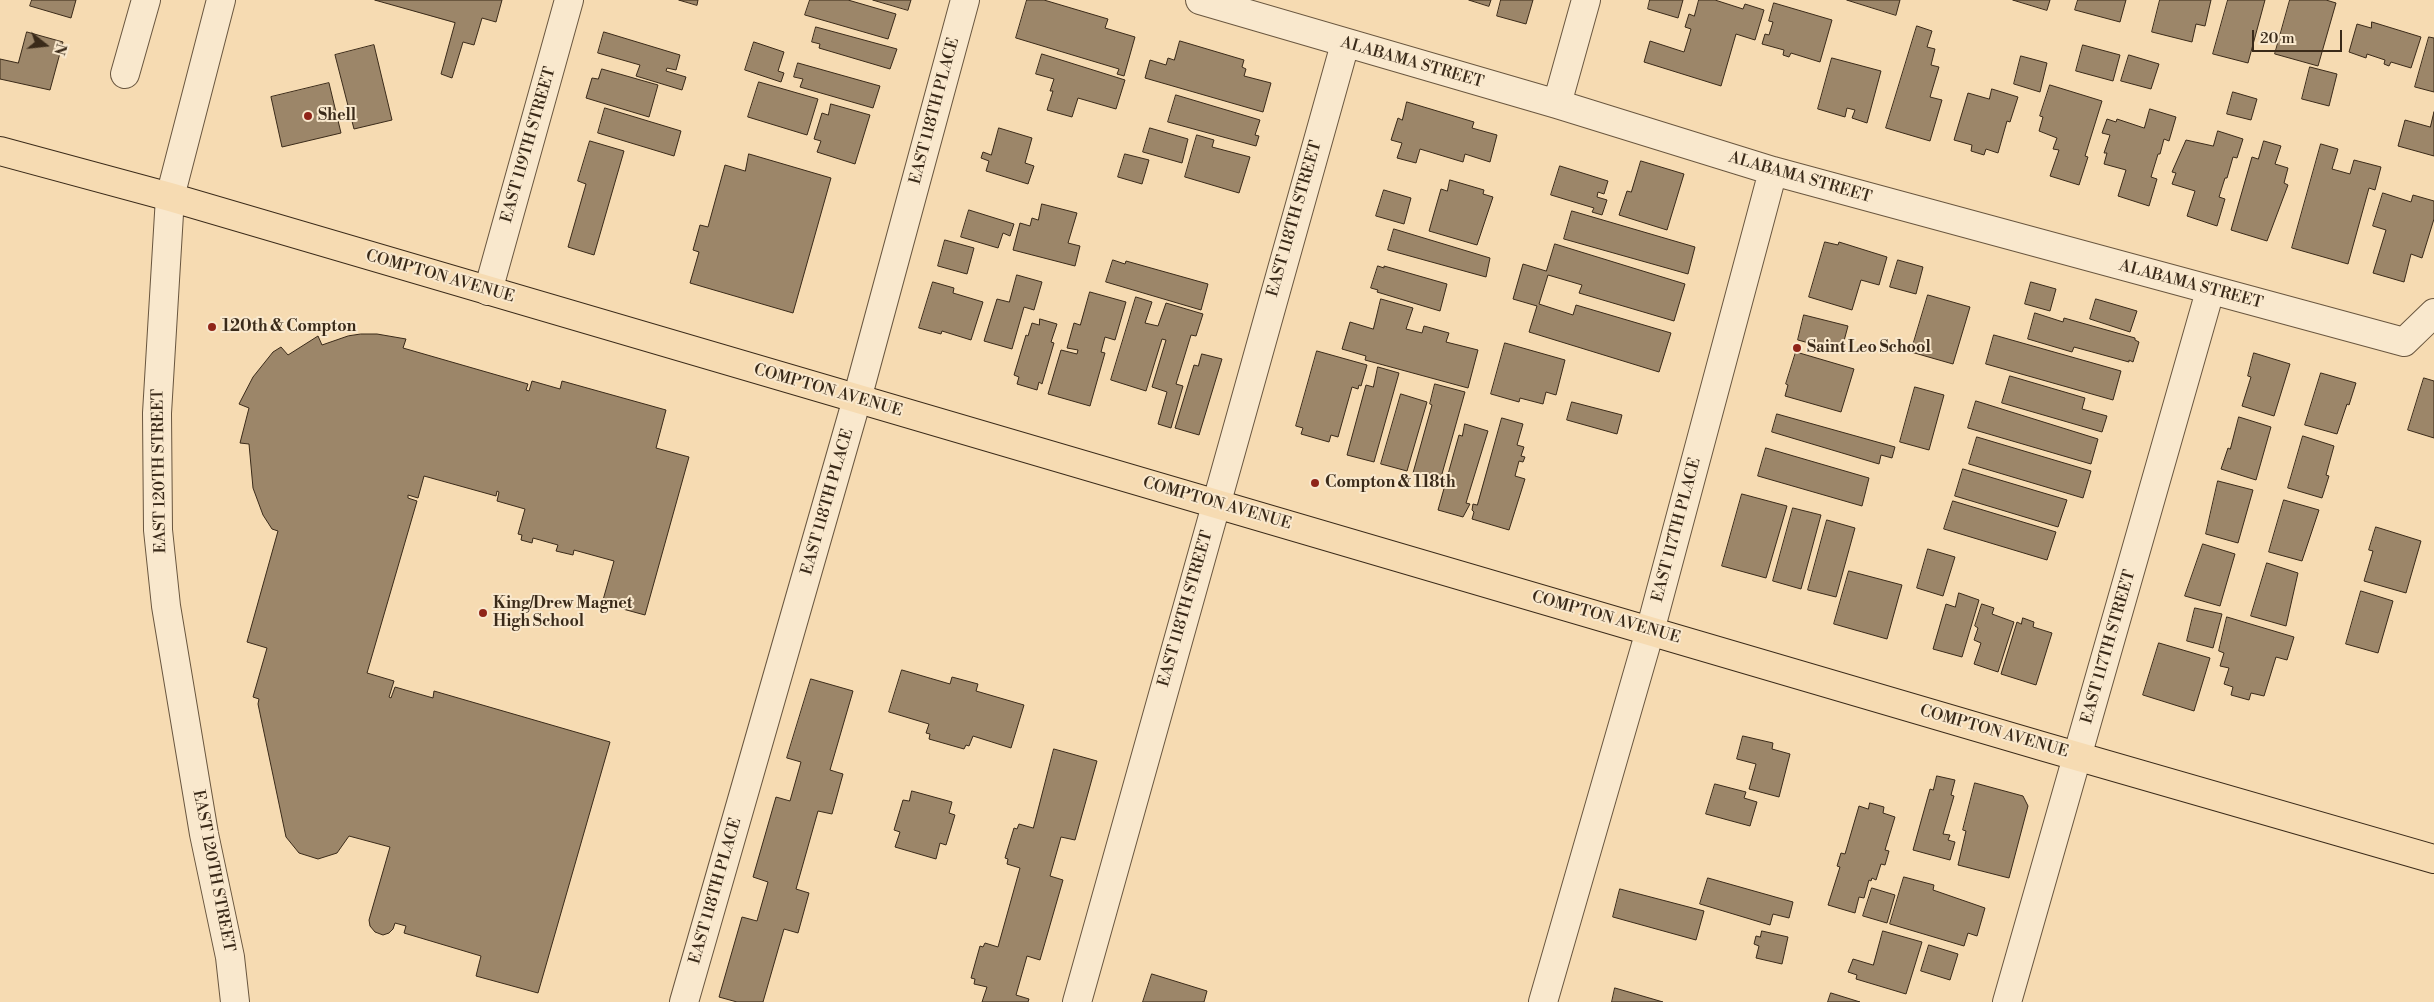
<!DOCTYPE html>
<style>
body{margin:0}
#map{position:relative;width:2434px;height:1002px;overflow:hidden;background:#f6dbb2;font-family:"Libre Bodoni",serif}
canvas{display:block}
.north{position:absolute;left:20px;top:20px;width:50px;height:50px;-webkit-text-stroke:4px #f9e8cd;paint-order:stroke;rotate:106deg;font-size:14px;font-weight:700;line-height:20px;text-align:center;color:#3a2a19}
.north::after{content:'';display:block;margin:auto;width:18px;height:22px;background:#3a2a19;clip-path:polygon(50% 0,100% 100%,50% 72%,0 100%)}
.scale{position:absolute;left:2252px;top:30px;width:90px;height:22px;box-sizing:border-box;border:2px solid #3a2a19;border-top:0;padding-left:6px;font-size:15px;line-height:18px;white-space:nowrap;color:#3a2a19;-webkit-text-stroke:4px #f9e8cd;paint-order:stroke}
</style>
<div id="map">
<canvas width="2434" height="1002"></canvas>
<div class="north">N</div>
<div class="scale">20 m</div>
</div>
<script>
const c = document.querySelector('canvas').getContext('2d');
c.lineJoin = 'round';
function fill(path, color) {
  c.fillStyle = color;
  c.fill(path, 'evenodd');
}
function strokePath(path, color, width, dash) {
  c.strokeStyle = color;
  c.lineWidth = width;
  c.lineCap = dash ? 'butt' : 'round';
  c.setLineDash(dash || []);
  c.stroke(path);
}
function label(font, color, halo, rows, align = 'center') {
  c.font = font + ' "Libre Bodoni",serif';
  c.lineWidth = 4;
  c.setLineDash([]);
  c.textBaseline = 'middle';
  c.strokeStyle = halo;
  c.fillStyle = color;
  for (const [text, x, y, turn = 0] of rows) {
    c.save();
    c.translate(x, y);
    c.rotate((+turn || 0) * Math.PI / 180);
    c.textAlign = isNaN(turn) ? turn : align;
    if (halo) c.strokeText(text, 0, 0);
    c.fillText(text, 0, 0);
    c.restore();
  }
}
const building = new Path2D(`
 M32,0H76L71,18L30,6Z
 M375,0H502L496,22L482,18L474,45L463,42L452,78L441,74L455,23Z
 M679,0H698L697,5Z
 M810,0H848L896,14L888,39L805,15Z
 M873,0H911L908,10Z
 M1027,0H1044L1108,19L1105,28L1135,37L1124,76L1117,74L1119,69L1016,38Z
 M1469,0H1491L1489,6Z
 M1501,0H1533L1526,24L1497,16Z
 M1650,0H1683L1678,18L1648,9Z
 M1699,0H1715L1743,9L1745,4L1764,10L1755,40L1736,34L1721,86L1644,62L1650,41L1684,52L1691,29L1685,27L1689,14L1694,16Z
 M1847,0H1900L1896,15Z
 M2013,0H2050L2047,10Z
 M2078,0H2126L2120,22L2075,10Z
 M2160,0H2211L2205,26L2196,24L2192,42L2152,32Z
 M2228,0H2265L2248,63L2213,54Z
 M2290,0H2326L2336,3L2318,66L2275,54Z
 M1774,3L1832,20L1820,62L1791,53L1789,57L1783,55L1784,50L1762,44L1765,34L1769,35L1773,22L1769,21Z
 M2372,22L2421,37L2411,68L2391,62L2389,66L2384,64L2385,60L2367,54L2366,58L2349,52L2357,24L2371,28Z
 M1917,26L1932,31L1927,47L1935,49L1931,65L1939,67L1930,97L1942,100L1930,141L1886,128Z
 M816,27L897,49L890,69L819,48L820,44L812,42Z
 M27,32L63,42L50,90L0,79V59L18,63Z
 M604,32L680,55L676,70L667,68L666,71L686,77L682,90L636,76L640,65L598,53Z
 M2429,37L2434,38V92L2415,87Z
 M1180,41L1244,60L1242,67L1246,69L1244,76L1271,83L1263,112L1145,78L1150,60L1166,65L1168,58L1174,60Z
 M754,42L784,52L778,71L784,73L781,82L745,70Z
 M374,45L392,120L354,129L335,55Z
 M2083,45L2120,55L2113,81L2076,71Z
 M1042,54L1125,80L1116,109L1078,98L1072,117L1047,110L1053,91H1050L1054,79L1036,74Z
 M2129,55L2159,64L2151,89L2121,81Z
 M2021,56L2047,63L2040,92L2014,84Z
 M1832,58L1881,71L1867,123L1852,118L1855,110L1847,108L1845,117L1818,109Z
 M798,63L880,86L873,108L800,87L803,79L794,77Z
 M2310,67L2337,74L2329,106L2302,99Z
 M602,69L658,85L649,117L586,98L592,78L598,79Z
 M759,82L818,99L807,135L748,117Z
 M329,83L341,133L282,147L271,97Z
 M2050,85L2102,101L2085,156L2088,157L2079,185L2050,176L2059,150L2053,149L2057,138L2039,131L2043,117L2040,116Z
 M1992,89L2018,97L2010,122L2007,121L1998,153L1986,149L1984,155L1971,151L1972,145L1954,140L1968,93L1989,99Z
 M2233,92L2257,99L2251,120L2227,114Z
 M1176,95L1260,120L1255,135L1259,136L1256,146L1168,122Z
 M1407,102L1474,122L1472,128L1497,135L1490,162L1465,154L1463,162L1420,149L1416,163L1397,158L1402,143L1391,140L1398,118L1402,120Z
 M831,104L870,115L855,164L817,152L821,141L814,139L822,113L828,115Z
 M605,108L681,131L674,156L598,133Z
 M2150,109L2176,117L2169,141L2164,139L2160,154H2158L2151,177L2157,179L2149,206L2118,196L2126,170L2104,164L2107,153H2104L2110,135L2102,133L2107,119L2116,122L2117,119L2144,128Z
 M2434,112V156L2398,146L2405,120L2430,127Z
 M999,128L1032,138L1025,163L1034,166L1028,184L986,171L989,161L981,158L983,152L991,155Z
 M1150,128L1188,139L1182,163L1143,152Z
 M2218,131L2243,139L2237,158L2233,157L2227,178H2225L2219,197L2225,199L2217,226L2187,216L2195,191L2172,184L2176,173L2172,172L2186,140L2213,146Z
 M1197,135L1214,140L1212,147L1250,157L1239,193L1185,177Z
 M590,141L624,151L594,255L568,247L586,184L578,181Z
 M2264,141L2281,146L2275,164L2288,168L2284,183L2288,185L2267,241L2231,230L2252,157L2258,159Z
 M2321,144L2338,149L2332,169L2350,174L2354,160L2381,167L2375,190L2369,188L2348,264L2292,248Z
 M749,154L831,178L793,313L690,283L699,252L693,250L700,225L708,227L725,165L745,171Z
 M1125,154L1149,160L1142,184L1118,177Z
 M1641,161L1684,174L1667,230L1619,215L1627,191L1631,192Z
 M1560,166L1608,181L1604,194L1598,192L1597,197L1607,200L1602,215L1592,212L1594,208L1551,195Z
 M1450,180L1484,190L1483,194L1493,197L1477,245L1429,231L1441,189L1447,191Z
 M1384,190L1411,198L1404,224L1376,216Z
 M2383,193L2411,202L2413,195L2434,201V219L2422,258L2411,254L2404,282L2373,273L2386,230L2373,226Z
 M1042,204L1077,213L1068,243L1080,246L1075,266L1013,250L1020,223L1030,226L1032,218L1038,220Z
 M969,210L1014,224L1010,236L1003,233L998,248L961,237Z
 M1572,211L1695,247L1688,274L1564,239Z
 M1394,229L1490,258L1486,277L1388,250Z
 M945,240L974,248L967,274L938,266Z
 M1825,242L1838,245L1839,242L1887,257L1879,285L1861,280L1852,310L1809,297Z
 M1555,244L1685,284L1674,321L1579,293L1582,285L1548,275L1539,304L1573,315L1576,305L1671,333L1659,372L1529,332L1537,306L1513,299L1523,264L1546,271Z
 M1113,260L1125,264L1126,261L1208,284L1201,310L1106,282Z
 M1898,260L1923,267L1916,294L1890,287Z
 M1378,266L1384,268V266L1447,284L1440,311L1377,292L1378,290L1371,288Z
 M1017,275L1042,282L1034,310L1024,307L1012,349L984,341L997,299L1009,302Z
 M933,282L954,288L953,293L983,302L971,340L942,331L941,334L919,328Z
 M2031,282L2056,289L2050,311L2025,304Z
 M1090,292L1126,302L1115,340L1105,337L1101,352L1105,353L1090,406L1048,394L1061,350L1077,354L1078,350L1067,348L1074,323L1080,325Z
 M1928,295L1970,307L1953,364L1911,352Z
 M1136,297L1152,302L1145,323L1158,326L1166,303L1203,314L1196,336L1191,335L1176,384L1183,386L1171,428L1158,424L1167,392L1152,387L1166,340L1162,339L1146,391L1111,380Z
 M1381,299L1413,308L1406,329L1422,333L1424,326L1449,333L1446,342L1478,350L1468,388L1365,360L1366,356L1342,349L1350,322L1373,329Z
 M2096,299L2137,311L2130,332L2090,319Z
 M2035,313L2063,322L2064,318L2135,338V340L2139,342L2133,362L2129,360V362L2074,347L2072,352L2028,339Z
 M1804,315L1848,326L1841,352L1798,340Z
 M1040,319L1057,324L1051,342L1054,343L1042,384L1039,382L1037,390L1017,384L1019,377L1014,375L1026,335L1028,336L1032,323L1039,325Z
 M361,334H377L406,339L403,348L528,384L526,390L529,391L532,381L560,389L562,381L666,410L656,448L689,457L645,615L608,605L609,601L603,600L614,561L574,550L573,555L556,551L558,545L533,538L532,543L521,540L522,535L518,534L525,509L497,501L499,492L497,491L496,496L424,476L418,498L408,495V498L417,501L367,673L394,681L389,697L391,698L395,687L433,698L434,691L610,742L538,993L476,976L481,956L404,933L406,926L395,923L393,929L389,933L383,935L375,932L370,926L369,920L390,847L349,836L337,853L318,859L299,853L286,837L258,704L259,699L253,697L267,648L247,642L278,531L272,529L263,515L253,488L249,444L240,443L249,408L239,404L253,377L273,352L281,347L288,355L318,336L322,345L348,336Z
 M1994,335L2121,371L2113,400L1986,364Z
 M1505,343L1565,360L1556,395L1546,392L1543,404L1520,398L1519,402L1491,394Z
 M1317,351L1367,365L1361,386L1359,385L1358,389L1352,387L1338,437L1331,435L1329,442L1301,434L1303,428L1296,426Z
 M1796,352L1854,369L1841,412L1785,396L1788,385L1786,384Z
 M2254,353L2290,364L2274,416L2242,406L2251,377L2248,376Z
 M1202,354L1222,359L1199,435L1175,428L1194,365L1198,366Z
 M1378,367L1399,373L1374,462L1347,455L1366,385L1373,387Z
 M2321,373L2356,383L2349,405L2347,404L2337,434L2305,425Z
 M2010,376L2085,398L2082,409L2107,416L2102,432L2002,403Z
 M2424,378L2434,381V438L2408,430Z
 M1435,384L1465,392L1440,481L1413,473L1432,405L1430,404Z
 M1915,387L1944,395L1929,450L1900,442Z
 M1401,394L1427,402L1407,471L1381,464Z
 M1976,401L2098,439L2091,464L1968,428Z
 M1572,402L1622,415L1617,434L1567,420Z
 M1777,414L1895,447L1892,458L1881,455L1879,464L1772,432Z
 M2239,417L2271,427L2256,480L2221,469L2228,448L2230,449Z
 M1502,418L1523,424L1517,445L1524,447L1521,456L1525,457L1523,462L1519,461L1515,476L1525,479L1509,530L1472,519L1474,512L1472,510L1473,504L1477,505Z
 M1465,424L1488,431L1466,503L1470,504L1463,517L1438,510L1459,435L1462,436Z
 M2303,436L2334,446L2326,475L2329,476L2322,498L2288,488Z
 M1977,437L2091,471L2083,498L1969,464Z
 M1766,448L1869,478L1862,506L1758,476Z
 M1963,469L2067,500L2058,527L1955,496Z
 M2218,481L2253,490L2238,543L2206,534Z
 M1742,494L1787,506L1766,578L1722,566Z
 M2284,500L2319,510L2302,561L2269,552Z
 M1953,501L2056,532L2047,560L1944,529Z
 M1793,508L1821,515L1801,589L1773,581Z
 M1827,520L1855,528L1836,597L1808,590Z
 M2376,527L2421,541L2406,593L2364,581L2373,551L2369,550Z
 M2203,544L2235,554L2220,606L2185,596Z
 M1928,549L1955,557L1943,596L1917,588Z
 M2267,563L2298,573L2286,626L2251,616Z
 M1849,571L1902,585L1887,639L1834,624Z
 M2361,591L2393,601L2378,653L2346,644Z
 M1959,593L1979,600L1962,657L1933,649L1946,604L1955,607Z
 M1982,604L1994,608L1992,614L2014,622L1998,672L1974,664L1981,643L1974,640L1978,628L1975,626Z
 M2195,608L2222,614L2213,648L2187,641Z
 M2227,617L2294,637L2287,660L2276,657L2264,696L2251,693L2249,700L2231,695L2233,687L2224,684L2229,668L2220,666L2224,653L2219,651Z
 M2023,618L2034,622L2033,627L2052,633L2036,685L2001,674L2017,622L2021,624Z
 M2159,643L2210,658L2194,711L2143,695Z
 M902,670L950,684L952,677L978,684L976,691L1024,705L1011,748L973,736L969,746L966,745L964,749L929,739L930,734L926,733L929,724L889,712Z
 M811,679L853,691L830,770L843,774L832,814L818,811L796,889L809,893L798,933L784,929L763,1002H737L719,997L742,917L757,921L768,882L753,877L776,797L790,801L801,762L787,758Z
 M1743,736L1773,743L1772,749L1790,754L1779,797L1749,789L1756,764L1737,759Z
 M1054,749L1097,761L1075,840L1061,837L1050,876L1063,880L1040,960L1027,956L1016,995L1029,999L1028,1002H982L987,987L974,984L975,979L971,978L980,946L983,947L985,943L998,947L1020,868L1007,864L1008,859L1005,858L1014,828L1017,829L1019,824L1033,828Z
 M1937,776L1955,780L1951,795L1954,796L1943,834L1950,835L1948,840L1955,842L1950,860L1913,850L1930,789L1933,790Z
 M1975,783L2023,796L2028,806L2009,878L1958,865L1966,831L1963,830Z
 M1715,784L1746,792L1744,798L1757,802L1750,826L1706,814Z
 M912,791L952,802L949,813L955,815L946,845L940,843L936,859L895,847L900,832L894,830L903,800L909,801Z
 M1870,803L1884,807L1883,813L1895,817L1885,850L1889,851L1885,865L1881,864L1876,880L1872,878L1871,881L1869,880L1864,898L1859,897L1855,913L1828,905L1840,867L1837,866L1841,853L1845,854L1859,806L1868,809Z
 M1904,877L1934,885L1933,890L1985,908L1977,936L1968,933L1964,946L1890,924Z
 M1708,878L1793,902L1789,918L1773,914L1770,925L1700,904Z
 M1872,888L1895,895L1887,923L1863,916Z
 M1620,889L1704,911L1696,940L1613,917Z
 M1762,931L1788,937L1782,964L1756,958L1759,946L1754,944L1756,936L1760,937Z
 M1883,931L1922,942L1906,994L1856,979L1857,975L1848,972L1853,959L1873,965Z
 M1929,945L1958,954L1950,980L1921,971Z
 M1152,974L1207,991L1204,1002H1143Z
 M1615,988L1663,1002H1612Z
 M1831,993L1860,1002H1828Z`);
const minor = new Path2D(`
 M221,0L170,197L157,413L158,530L166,606L204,834L230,957L235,1002
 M1200,0L1557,104L1773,171L2404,342L2434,313
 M125,74L146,0
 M1557,104L1586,0
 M488,291L569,0
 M684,1002L857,399L965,0
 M1077,1002L1345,44
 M1543,1002L1650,631L1773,171
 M2007,1002L2210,291`);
const major = new Path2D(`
 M0,151L170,197L2045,747L2434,859`);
const markers = [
 [308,116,5,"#8f2418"],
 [212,327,5,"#8f2418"],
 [1797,348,5,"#8f2418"],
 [1315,483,5,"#8f2418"],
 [483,613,5,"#8f2418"]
];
const streetNames = [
 ["ALABAMA STREET",1412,63,16],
 ["EAST 118TH PLACE",935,111,-75],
 ["EAST 119TH STREET",529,145,-74],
 ["ALABAMA STREET",1800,178,16],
 ["EAST 118TH STREET",1295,219,-74],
 ["COMPTON AVENUE",440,277,16],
 ["ALABAMA STREET",2191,285,15],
 ["COMPTON AVENUE",828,391,16],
 ["EAST 120TH STREET",160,471,-91],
 ["EAST 118TH PLACE",828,502,-74],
 ["COMPTON AVENUE",1217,504,16],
 ["EAST 117TH PLACE",1677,530,-75],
 ["EAST 118TH STREET",1186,609,-74],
 ["COMPTON AVENUE",1606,618,16],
 ["EAST 117TH STREET",2109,647,-74],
 ["COMPTON AVENUE",1994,732,16],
 ["EAST 120TH STREET",213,871,79],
 ["EAST 118TH PLACE",716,891,-74]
];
const poiNames = [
 ["Shell",318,116],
 ["120th & Compton",222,327],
 ["Saint Leo School",1807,348],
 ["Compton & 118th",1325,483],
 ["King/Drew Magnet",493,604],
 ["High School",493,622]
];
fill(building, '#9c8669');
strokePath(building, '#3a2a19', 1);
strokePath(minor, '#69563f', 30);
strokePath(major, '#3a2a19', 30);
strokePath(minor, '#f9e8cd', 28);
strokePath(major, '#f6dbb2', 28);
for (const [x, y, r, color] of markers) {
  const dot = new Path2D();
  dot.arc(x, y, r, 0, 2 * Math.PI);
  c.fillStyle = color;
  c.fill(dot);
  strokePath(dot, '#f9e8cd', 2);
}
label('16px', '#3a2a19', '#f9e8cd', streetNames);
label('bold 16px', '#3a2a19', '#f9e8cd', poiNames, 'left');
</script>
